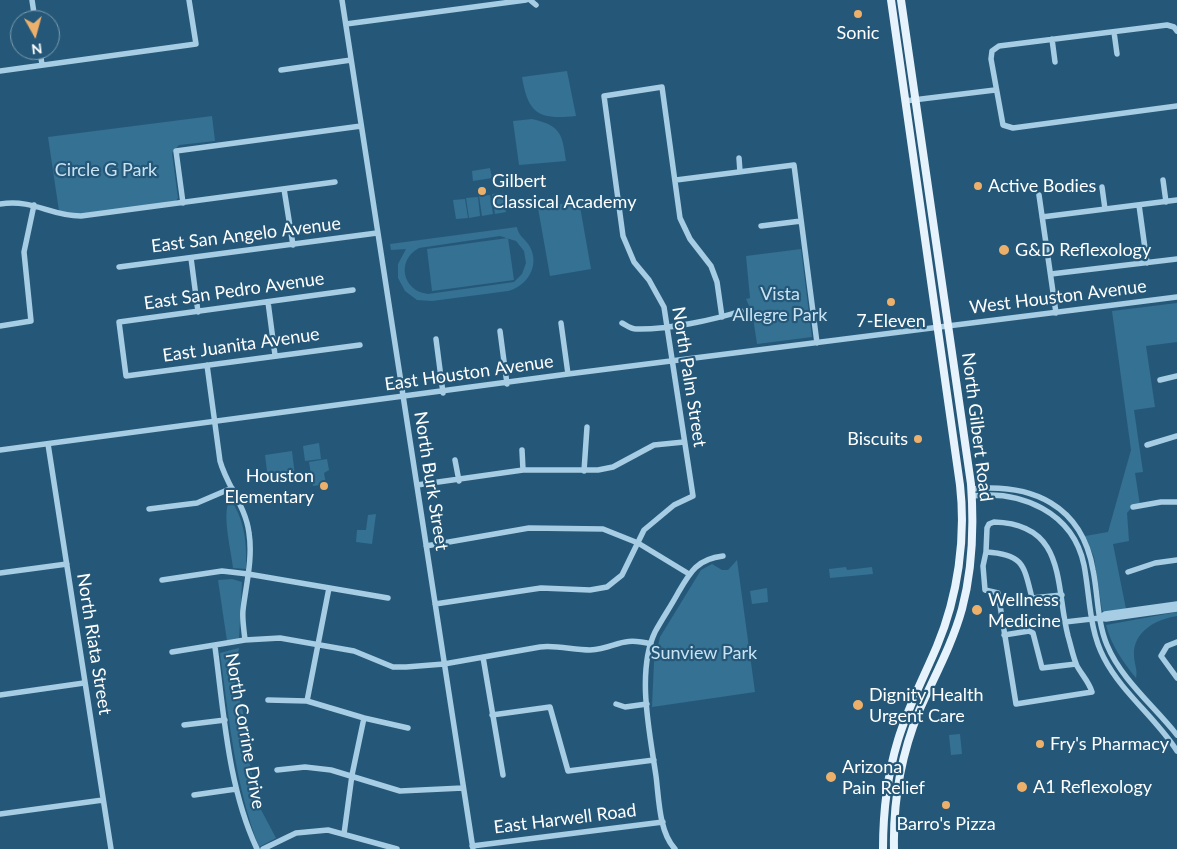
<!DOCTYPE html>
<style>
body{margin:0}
#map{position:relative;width:1177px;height:849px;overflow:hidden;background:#255878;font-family:Lato,sans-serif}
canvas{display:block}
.north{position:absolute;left:10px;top:10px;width:50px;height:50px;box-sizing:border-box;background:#255878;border:1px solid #7c9bae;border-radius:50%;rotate:173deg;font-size:14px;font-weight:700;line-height:20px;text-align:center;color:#fff}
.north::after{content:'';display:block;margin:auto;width:18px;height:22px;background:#ecb06b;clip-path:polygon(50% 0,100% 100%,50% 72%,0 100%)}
</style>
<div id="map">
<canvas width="1177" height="849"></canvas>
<div class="north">N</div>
</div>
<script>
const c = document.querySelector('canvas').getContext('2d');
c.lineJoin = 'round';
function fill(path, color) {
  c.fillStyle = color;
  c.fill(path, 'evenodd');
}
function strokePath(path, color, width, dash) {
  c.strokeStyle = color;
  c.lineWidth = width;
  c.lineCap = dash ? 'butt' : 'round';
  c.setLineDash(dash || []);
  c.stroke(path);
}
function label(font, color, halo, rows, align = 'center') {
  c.font = font + ' Lato,sans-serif';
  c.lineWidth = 4.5;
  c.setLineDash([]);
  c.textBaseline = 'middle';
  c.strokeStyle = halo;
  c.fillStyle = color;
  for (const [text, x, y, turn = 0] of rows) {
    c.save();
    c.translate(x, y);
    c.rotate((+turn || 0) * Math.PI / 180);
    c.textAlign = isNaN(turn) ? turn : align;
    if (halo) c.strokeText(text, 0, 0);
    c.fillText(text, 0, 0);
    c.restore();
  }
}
const green = new Path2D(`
 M567,71L576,116C539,120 528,114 522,77Z
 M212,116L215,141L179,145L172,153L178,198L175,202L80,214L59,211L48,137Z
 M532,119C561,126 562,133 566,161L519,165L513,121Z
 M490,168L492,178L473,181L472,171Z
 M503,193L506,212L495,214L492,194Z
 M490,195L493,214L482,216L479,196Z
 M478,197L480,216L469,218L466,198Z
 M465,199L468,218L456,219L453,200Z
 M579,201L591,269L550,276L538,208Z
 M517,227C518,236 526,239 530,247C540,266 527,286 508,291L432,301L417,300L405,291L398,278V264L406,249L391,250L390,244ZM500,236L516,241L524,251L526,263L522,274L514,282L428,294C402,291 396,260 419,248Z
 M508,238L514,280L432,291L427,249Z
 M801,249L812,337L757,344L753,317L750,314L751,310L746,299L750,298L746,256Z
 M1177,303V342L1146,346L1155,407L1134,410L1143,472L1135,473L1140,505L1132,507L1127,513L1129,541L1113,544L1126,609L1104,612L1102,610L1094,557L1085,536L1108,532L1131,450L1112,311Z
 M319,443L321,459L305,461L303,446Z
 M292,451L295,476L268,479L265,455Z
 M327,459L329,470L324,473L326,484L313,486L309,462Z
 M231,500C245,521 247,544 246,569L233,568C232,554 220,508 231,500Z
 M376,514L372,544L356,542L357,530H366L368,515Z
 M737,560L755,692L652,707L654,662L660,637L701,570L712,564L722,570H728Z
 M846,567L847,570L872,567L873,574L830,578L829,569Z
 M232,579L242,582L239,639L227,641L218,580Z
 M767,588L768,602L752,604L750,591Z
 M1177,612V616C1157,619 1133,631 1134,655C1134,664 1138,670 1136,678C1123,662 1111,645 1106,625Z
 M239,648L234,678L244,716L250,765L259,806L276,838L259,847C235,785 229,718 220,653Z
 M960,734L962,754L951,755L949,735Z`);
const minor = new Path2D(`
 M32,0L35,20
 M342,0L473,849
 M530,0L536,5
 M346,24L526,0
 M1177,31L1174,27L1167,25L999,46L992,51L991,59L1003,125L1013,128L1177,106
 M1114,32L1117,54
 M1052,39L1055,62
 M40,50L42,65
 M281,70L351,60
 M0,71L196,44L189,0
 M905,101L995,90
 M739,158L740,172
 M676,180L794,165L817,343
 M1163,180L1166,202
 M1102,187L1105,209
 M284,189L293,245
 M1039,195L1056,313
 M183,203L176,151L361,126
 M0,204C35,199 49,216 81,216L335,182
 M1139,205L1147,263
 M1042,217L1177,200
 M761,226L801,221
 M191,258L198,312
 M119,267L377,233
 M1051,274L1177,259
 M353,290L119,322L126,376L360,345
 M268,302L275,355
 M561,323L568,374
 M622,323C626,325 631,329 636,329C666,330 714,320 741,311
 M0,326L31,321L24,252L34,205
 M500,331L507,384
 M436,339L443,393
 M207,365L220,461C227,486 246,507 249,533C253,558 246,585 243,610C242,619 244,630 245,640
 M1160,380L1177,376
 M48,444L111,849
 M1147,445L1177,436
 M0,450L568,374L1177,297
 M522,450L523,470
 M455,460L459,481
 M584,471L587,427
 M417,485L523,470H598L613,467L654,445L684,442
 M971,489C1032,483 1082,505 1093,570C1098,594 1097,621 1107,645C1121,679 1154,706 1177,735
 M972,496C1021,490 1073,512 1084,565C1090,596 1089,630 1104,658C1122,693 1156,718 1177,751
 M1133,507L1161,502H1177
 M149,509L197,503L232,488
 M994,522C1067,524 1055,585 1068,636C1071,646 1073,657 1077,666C1082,675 1089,682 1092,692L1016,704L998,593L985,590L983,566L986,552L987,528L989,524Z
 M426,546L529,528L603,529L638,543L689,574
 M986,552C1024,554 1024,566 1032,598L1062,595
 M1128,572L1155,563L1177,560
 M0,573L67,564
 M162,580L222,571L248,574L388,598
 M435,604L541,588L590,590L607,587L622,575L644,530L674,505L693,496L664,307L649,280L634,262L623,236L604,96L662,87L680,218L690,239L711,266L717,282L722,317
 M1100,618L1105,614L1177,604
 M1065,622L1100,618L1106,619L1177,609
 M1004,635L1029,631L1033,633L1042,668L1076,664
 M1177,642L1167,646L1161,656L1177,678
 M215,647C224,714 228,787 257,849
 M172,652L245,640L280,638L354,651L393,667H406L444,664L540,647C557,645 573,650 590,650C617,648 620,636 651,644
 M483,657L503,775
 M0,695L84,683
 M268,700L307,701L364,718L408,728
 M307,701L329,588
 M616,704L625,707L647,704
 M492,715L550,707L568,771L654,760
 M184,725L225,720
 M277,770L305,767L331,770L400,791L463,788
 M194,795L236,789
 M0,814L103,800
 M344,834L352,775L364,718
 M472,846L663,822
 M263,849L296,833L328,830L397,849
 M675,849C659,832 659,799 656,776C650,734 636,672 655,632C662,619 671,606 678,593C690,572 697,559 723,556`);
const major = new Path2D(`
 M883,849C883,812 887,776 898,740C908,707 924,677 937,646C958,596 966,538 960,485L891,0
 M894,849C893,802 901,755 919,711C934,677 952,645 962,609C973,568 974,526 971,484L901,0`);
const markers = [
 [858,14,5,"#ecb06b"],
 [978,186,5,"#ecb06b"],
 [482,191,5,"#ecb06b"],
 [1004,250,6,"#ecb06b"],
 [891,302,5,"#ecb06b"],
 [918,439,5,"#ecb06b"],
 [324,486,5,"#ecb06b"],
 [977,610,6,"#ecb06b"],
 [858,705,6,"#ecb06b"],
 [1040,744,5,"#ecb06b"],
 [831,777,6,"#ecb06b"],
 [1022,787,6,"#ecb06b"],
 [946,805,5,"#ecb06b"]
];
const poiNames = [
 ["Sonic",858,33,"center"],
 ["Gilbert",492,181],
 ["Classical Academy",492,202],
 ["Active Bodies",988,186],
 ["G&D Reflexology",1015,250],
 ["7-Eleven",891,321,"center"],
 ["Biscuits",908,439,"right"],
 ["Houston",314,476,"right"],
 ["Elementary",314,497,"right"],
 ["Wellness",988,600],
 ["Medicine",988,621],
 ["Dignity Health",869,695],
 ["Urgent Care",869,716],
 ["Fry's Pharmacy",1050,744],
 ["Arizona",842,767],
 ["Pain Relief",842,788],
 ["A1 Reflexology",1033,787],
 ["Barro's Pizza",946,824,"center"]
];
const parkNames = [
 ["Circle G Park",106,170],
 ["Vista",780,294],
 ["Allegre Park",780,315],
 ["Sunview Park",704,653]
];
const streetNames = [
 ["East San Angelo Avenue",246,235,-7],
 ["East San Pedro Avenue",234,291,-8],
 ["West Houston Avenue",1058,297,-7],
 ["East Juanita Avenue",241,345,-8],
 ["East Houston Avenue",469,373,-8],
 ["North Palm Street",689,377,81],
 ["North Gilbert Road",977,427,83],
 ["North Burk Street",431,481,81],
 ["North Riata Street",94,644,81],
 ["North Corrine Drive",245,731,80],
 ["East Harwell Road",565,819,-7]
];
fill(green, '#357193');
strokePath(minor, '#a6cde3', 5.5);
strokePath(major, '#e6f2fc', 8);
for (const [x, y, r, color] of markers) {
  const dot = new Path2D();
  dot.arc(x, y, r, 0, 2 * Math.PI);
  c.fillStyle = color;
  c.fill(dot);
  strokePath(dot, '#255878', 2);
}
label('18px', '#fff', '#255878', poiNames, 'left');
label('18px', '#c9e3f3', '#255878', parkNames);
label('18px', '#fff', '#255878', streetNames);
</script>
